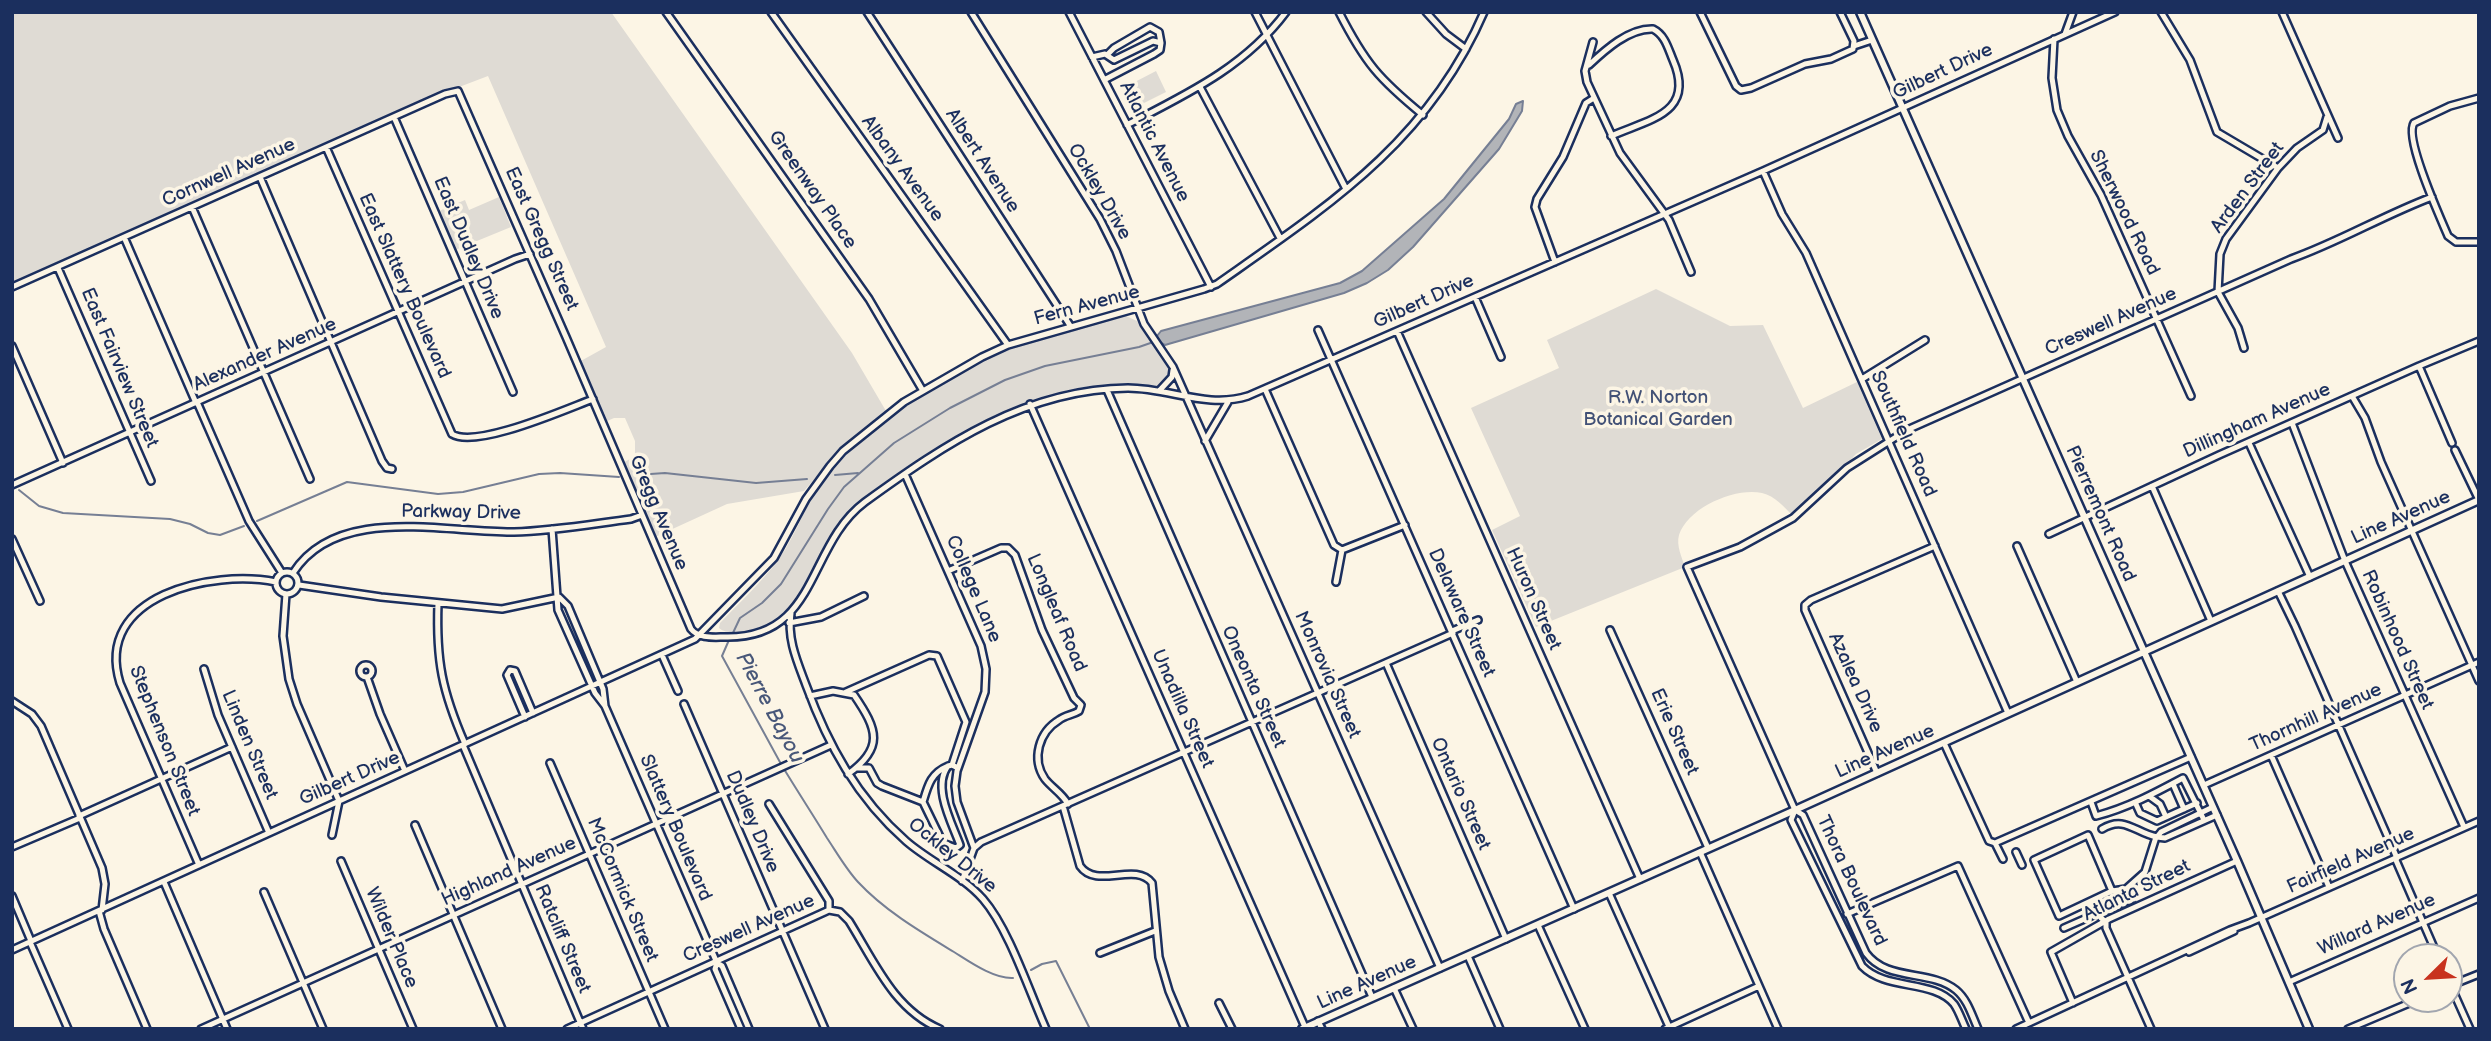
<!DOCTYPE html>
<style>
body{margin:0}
#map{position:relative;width:2491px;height:1041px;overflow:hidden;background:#fcf5e5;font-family:"Balsamiq Sans",sans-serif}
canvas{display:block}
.frame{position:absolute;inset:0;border:14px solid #1b2f5e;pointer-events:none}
.north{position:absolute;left:2393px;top:943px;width:70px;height:70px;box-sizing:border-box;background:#fcf5e5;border:2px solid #a2a6af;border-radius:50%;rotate:246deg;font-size:19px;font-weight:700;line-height:28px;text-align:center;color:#1b2f5e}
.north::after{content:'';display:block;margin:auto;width:24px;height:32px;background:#c8321e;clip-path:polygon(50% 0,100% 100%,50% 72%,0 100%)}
</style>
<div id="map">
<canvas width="2491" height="1041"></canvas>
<div class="frame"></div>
<div class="north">N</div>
</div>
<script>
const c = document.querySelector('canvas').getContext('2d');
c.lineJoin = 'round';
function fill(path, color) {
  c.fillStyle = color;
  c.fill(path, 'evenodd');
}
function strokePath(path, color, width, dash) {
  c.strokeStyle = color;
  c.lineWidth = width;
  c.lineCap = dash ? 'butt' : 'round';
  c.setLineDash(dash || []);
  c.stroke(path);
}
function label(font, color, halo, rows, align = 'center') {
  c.font = font + ' "Balsamiq Sans",sans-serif';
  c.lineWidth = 7;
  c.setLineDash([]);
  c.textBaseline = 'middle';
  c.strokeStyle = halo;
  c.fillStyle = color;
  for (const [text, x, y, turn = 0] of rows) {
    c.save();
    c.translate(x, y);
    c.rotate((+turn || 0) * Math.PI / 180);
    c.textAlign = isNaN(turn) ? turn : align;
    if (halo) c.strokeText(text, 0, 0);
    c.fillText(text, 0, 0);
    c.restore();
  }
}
const green = new Path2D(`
 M12,12H611L852,353L886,411L845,444L804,491L727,504L655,537L623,463L635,456V441L625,418H614L605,422L579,362L606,347L488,76L425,100L12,286Z
 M1156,71L1166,92L1142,104L1131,84Z
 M499,197L511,227L455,250L439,211L465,200L469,210Z
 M1656,289L1730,326L1763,325L1803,408L1857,382L1882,439L1856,454L1810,503L1793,516C1784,507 1775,496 1762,493C1736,487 1688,507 1679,535C1676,545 1682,558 1685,567L1536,627L1492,530L1520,516L1471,408L1559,368L1547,340Z
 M1126,316L1137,321L1168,367L1170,377L1163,385C1144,386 1125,382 1105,384C1031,392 967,427 907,468C888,481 868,493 851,509C813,544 804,634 739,632C731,632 725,633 719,628L720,623C740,602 761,583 778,560C796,536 804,506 823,481C862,431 931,386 988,358C1031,338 1081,329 1126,316Z`);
const water = new Path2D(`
 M1523,101L1522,111L1499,149L1413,247L1388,270L1367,283L1344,293L1165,345L1159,342L1157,336L1161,331L1340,283L1362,271L1444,199L1509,119L1516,104Z`);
const stream = new Path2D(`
 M636,475L665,473L756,483L807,479
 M835,475L858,473
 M19,490L39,506L63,513L170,519L190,524L208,533L220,535L244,526
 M257,521L347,482L438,494L463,492L539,474L560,473L619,477
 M732,635L740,618L762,603L781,584L828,509L844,487L894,443L950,408L1005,380L1045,366L1139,347L1159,340
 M729,640L722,656L781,764
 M784,769C798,792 813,815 827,838C837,853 846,869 858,882C885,911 921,932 954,952C970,962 994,979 1013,978
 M1031,970L1042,964L1056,961L1090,1029`);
const minor = new Path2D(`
 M666,12L869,299L923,391
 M771,12L1008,345
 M867,12L1071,327
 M971,12L1100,219L1116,251L1144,324L1173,367L1440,968
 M1069,12L1211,287
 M1255,12L1346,189
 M1339,12C1365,63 1379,79 1423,115
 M1426,12L1446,34L1466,49
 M1700,12L1736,86L1741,90L1751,88L1805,64L1831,59L1853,49L1854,41L1840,12
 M2161,12L2190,60L2217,132L2278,168
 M2282,12L2338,138
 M2065,34L2073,12
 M2054,39L2052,78L2057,110L2068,136L2101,195L2191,396
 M1593,42L1585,71L1587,82L1620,153L1669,220L1691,272
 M1854,46L1872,40
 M1107,55L1114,48L1150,27L1159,32L1161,43
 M1092,57L1105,54L1114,60L1153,41L1161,43L1160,50L1154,54L1104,80
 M1589,65C1605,50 1629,28 1653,29C1665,35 1668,48 1673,60C1696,113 1650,119 1611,136
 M1200,87L1280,238
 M2479,98L2450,106L2414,123C2404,138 2440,217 2448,236L2456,242H2479
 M394,117L513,392
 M1127,125C1187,94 1245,67 1286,12
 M326,147L452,434C476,449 566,409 593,399
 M1763,171L1782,214L1806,253L2008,713
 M260,177L382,461L387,468L392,469
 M192,207L310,479
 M124,237L196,403
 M1555,262L1535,207L1537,199L1563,157L1586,103L1594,98
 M58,268L151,481
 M12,287L445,94L458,91L566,337L691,629C699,639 714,637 725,637C819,639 806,546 865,502C945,444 1026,389 1128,388C1170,388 1207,409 1248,396L1763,171L2115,12
 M1475,297L1501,357
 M1318,330L1574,909
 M1397,331L1640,879
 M12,346L63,463
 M2244,348L2238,328L2218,292L2220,254L2226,239L2278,168L2297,148L2323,130L2327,117
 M2419,366L2452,443
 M1862,379L1925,340
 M1265,389L1334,545L1342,550
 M1107,390L1372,997
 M1160,390L1172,377L1173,370
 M2352,396L2365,418L2381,462L2479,681
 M197,402L249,521L282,573
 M1030,404L1305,1027
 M2292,423L2345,561L2464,827
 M1205,441L1228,402
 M2249,443L2310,577
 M2455,450L2479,500
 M905,474L981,646L986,669L985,692L957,771L955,786L957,802L974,848L962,881
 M12,485L515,259L530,254
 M2152,486L2211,621
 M552,529L558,610L595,693L605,706L717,963L722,966L749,1029
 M2049,534L2219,455L2419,366L2479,341
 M12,539L40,601
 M2017,546L2077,682
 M948,571L1001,548H1008L1015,555L1042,630L1074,698L1081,705L1079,711C1073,715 1065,715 1059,720C1039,732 1031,759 1045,779C1052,788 1062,793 1068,804
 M276 583a11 11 0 1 1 22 0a11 11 0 1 1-22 0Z
 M293,573C337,504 444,533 514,532C553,531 592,524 631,519L642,515
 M1336,582L1342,550L1405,525
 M299,585L381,597L502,609L559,597L568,606L603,689L605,706
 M2278,591L2295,626L2397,858
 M286,594L283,636L289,679L297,704L339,801L332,835
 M438,603C436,661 442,691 465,744
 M791,613C787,639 797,661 806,685C828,745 857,798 906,841C930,862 962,875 983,899C1009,929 1029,991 1046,1029
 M789,623L821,617L864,596
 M1610,630L1708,848
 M1452,631L1478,620
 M662,655L678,691
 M1386,663L1506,939
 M360 671a6 6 0 1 1 12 0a6 6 0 1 1-12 0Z
 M204,669L218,715L269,833
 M367,677L380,714L405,771
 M846,692L929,655L937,656L966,722L952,765L958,768
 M810,696L833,691L854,695C878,730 884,748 848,774
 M12,701L32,714L41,726L102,868L105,884L102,910
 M684,704L825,1029
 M525,717L507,675L510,670L515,671L533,713
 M1944,743L1989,841L1995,843L2191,757
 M463,745L583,1029
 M2271,755L2329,887
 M550,763L665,1029
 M948,766C931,773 928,785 923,802L941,839L945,844L956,848L960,845C952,823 932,787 948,766L952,765
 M858,768H869L877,783L882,786L923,802
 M1877,773L1805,610V605L1811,600L1935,546
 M2173,784L2184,809
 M2204,785L2479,662
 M2149,796L2160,804L2166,817
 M2091,802L2096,816C2127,808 2155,793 2183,778L2204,820
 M2135,802L2140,813L2157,821L2197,803
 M769,804L829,901V910
 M1063,806L1080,866C1097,890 1135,861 1152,883L1159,957L1169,991L1185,1029
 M2213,807L2161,832L2157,837L2165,838L2217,815
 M1795,810L1791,820L1862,966C1886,991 1933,979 1954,1004C1959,1011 1962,1021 1966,1029
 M79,816L232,747
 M415,825L502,1029
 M2102,829C2125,815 2135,833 2157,837
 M1995,843L2003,859
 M12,847L80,818
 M974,848L981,842L1453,633
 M1700,852L1778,1029
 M2016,852L2022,865
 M2395,858L2438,957
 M341,861L413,1029
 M199,865L120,683C93,595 213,569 276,582
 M164,882L227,1029
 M2126,889L2145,872L2156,837
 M264,892L323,1029
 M1609,893L1670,1029
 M12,896L31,941
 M99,911L104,929L147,1029
 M2099,913L2101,918L2106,922V928L2151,1029
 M1847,914L1958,866L2029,1023
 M1538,925L1585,1029
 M2064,928L2132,898L2126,889L2112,891L2059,916L2034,860L2088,835L2112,891
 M30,942L68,1029
 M12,950L695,639L774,558L806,499L830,466L843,451L904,402L982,357L1008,345L1204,289L1217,284C1328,206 1428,142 1484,12
 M2189,952L2234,931
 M1100,953L1155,931
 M1468,956L1500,1029
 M717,963L715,969L741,1029
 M2289,982L2479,898
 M2449,982L2470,1029
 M2449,986L2479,974
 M1394,988L1413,1029
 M1219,1003L1232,1029
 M2073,1003L2051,952L2109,919L2237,861
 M1318,1021L1322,1029
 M201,1029L831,745
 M567,1029L829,910L840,912L849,921C874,961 894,1010 940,1029
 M1665,1029L1759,986
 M1978,1029C1972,1016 1968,1000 1956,990C1930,969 1887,982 1866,953L1803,815L1795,810L1687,567L1740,547L1793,518L1847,468L1907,430L2291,259C2339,242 2384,215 2432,197
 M2016,1029L2230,930L2249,923L2479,821
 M2348,1029L2419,999`);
const major = new Path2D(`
 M1860,12L2237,861L2309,1029
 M1302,1029L1795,810L2479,500`);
const streetNames = [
 ["Gilbert Drive",1943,72,-25],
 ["Atlantic Avenue",1154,142,63],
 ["Albert Avenue",982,161,57],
 ["Albany Avenue",902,169,54],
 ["Cornwell Avenue",229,173,-24],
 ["Arden Street",2248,188,-53],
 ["Greenway Place",812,190,55],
 ["Ockley Drive",1099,192,60],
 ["Sherwood Road",2124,213,64],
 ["East Gregg Street",541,239,66],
 ["East Dudley Drive",468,248,67],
 ["East Slattery Boulevard",404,286,66],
 ["Gilbert Drive",1424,302,-24],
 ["Fern Avenue",1087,306,-15],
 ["Creswell Avenue",2111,322,-24],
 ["Alexander Avenue",265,355,-24],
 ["East Fairview Street",119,368,67],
 ["Dillingham Avenue",2257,421,-24],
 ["Southfield Road",1903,434,66],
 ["Parkway Drive",461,513,1],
 ["Gregg Avenue",658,513,67],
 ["Pierremont Road",2100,514,66],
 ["Line Avenue",2401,518,-24],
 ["College Lane",973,589,67],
 ["Huron Street",1533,599,66],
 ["Longleaf Road",1056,613,67],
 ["Delaware Street",1461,613,66],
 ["Robinhood Street",2397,640,66],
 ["Monrovia Street",1327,675,66],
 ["Azalea Drive",1855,683,66],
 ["Oneonta Street",1253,687,66],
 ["Unadilla Street",1182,709,66],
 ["Thornhill Avenue",2316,718,-24],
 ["Erie Street",1674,732,66],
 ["Stephenson Street",164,741,68],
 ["Linden Street",249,745,67],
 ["Line Avenue",1885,752,-24],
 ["Gilbert Drive",350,779,-24],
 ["Ontario Street",1460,794,66],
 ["Dudley Drive",752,822,67],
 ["Slattery Boulevard",675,828,67],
 ["Ockley Drive",952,856,39],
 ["Fairfield Avenue",2351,861,-24],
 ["Highland Avenue",509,872,-24],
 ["Thora Boulevard",1851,881,65],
 ["McCormick Street",622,890,67],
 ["Atlanta Street",2137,891,-26],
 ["Willard Avenue",2377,925,-24],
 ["Creswell Avenue",749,929,-24],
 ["Wilder Place",391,938,67],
 ["Ratcliff Street",562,939,67],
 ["Line Avenue",1367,983,-24]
];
const parkNames = [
 ["R.W. Norton",1658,398],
 ["Botanical Garden",1658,420]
];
const waterNames = [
 ["Pierre Bayou",769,708,62]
];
fill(green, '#dfdbd4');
fill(water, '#b2b4b8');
strokePath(water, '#767f94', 2);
strokePath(stream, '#767f94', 2);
strokePath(minor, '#1b2f5e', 10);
strokePath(major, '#1b2f5e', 11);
strokePath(minor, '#fcf5e5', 5);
strokePath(major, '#fcf5e5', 6);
label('19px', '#1b2f5e', '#fcf5e5', streetNames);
label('19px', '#425176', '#fcf5e5', parkNames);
label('italic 21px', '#485779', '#fcf5e5', waterNames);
</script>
